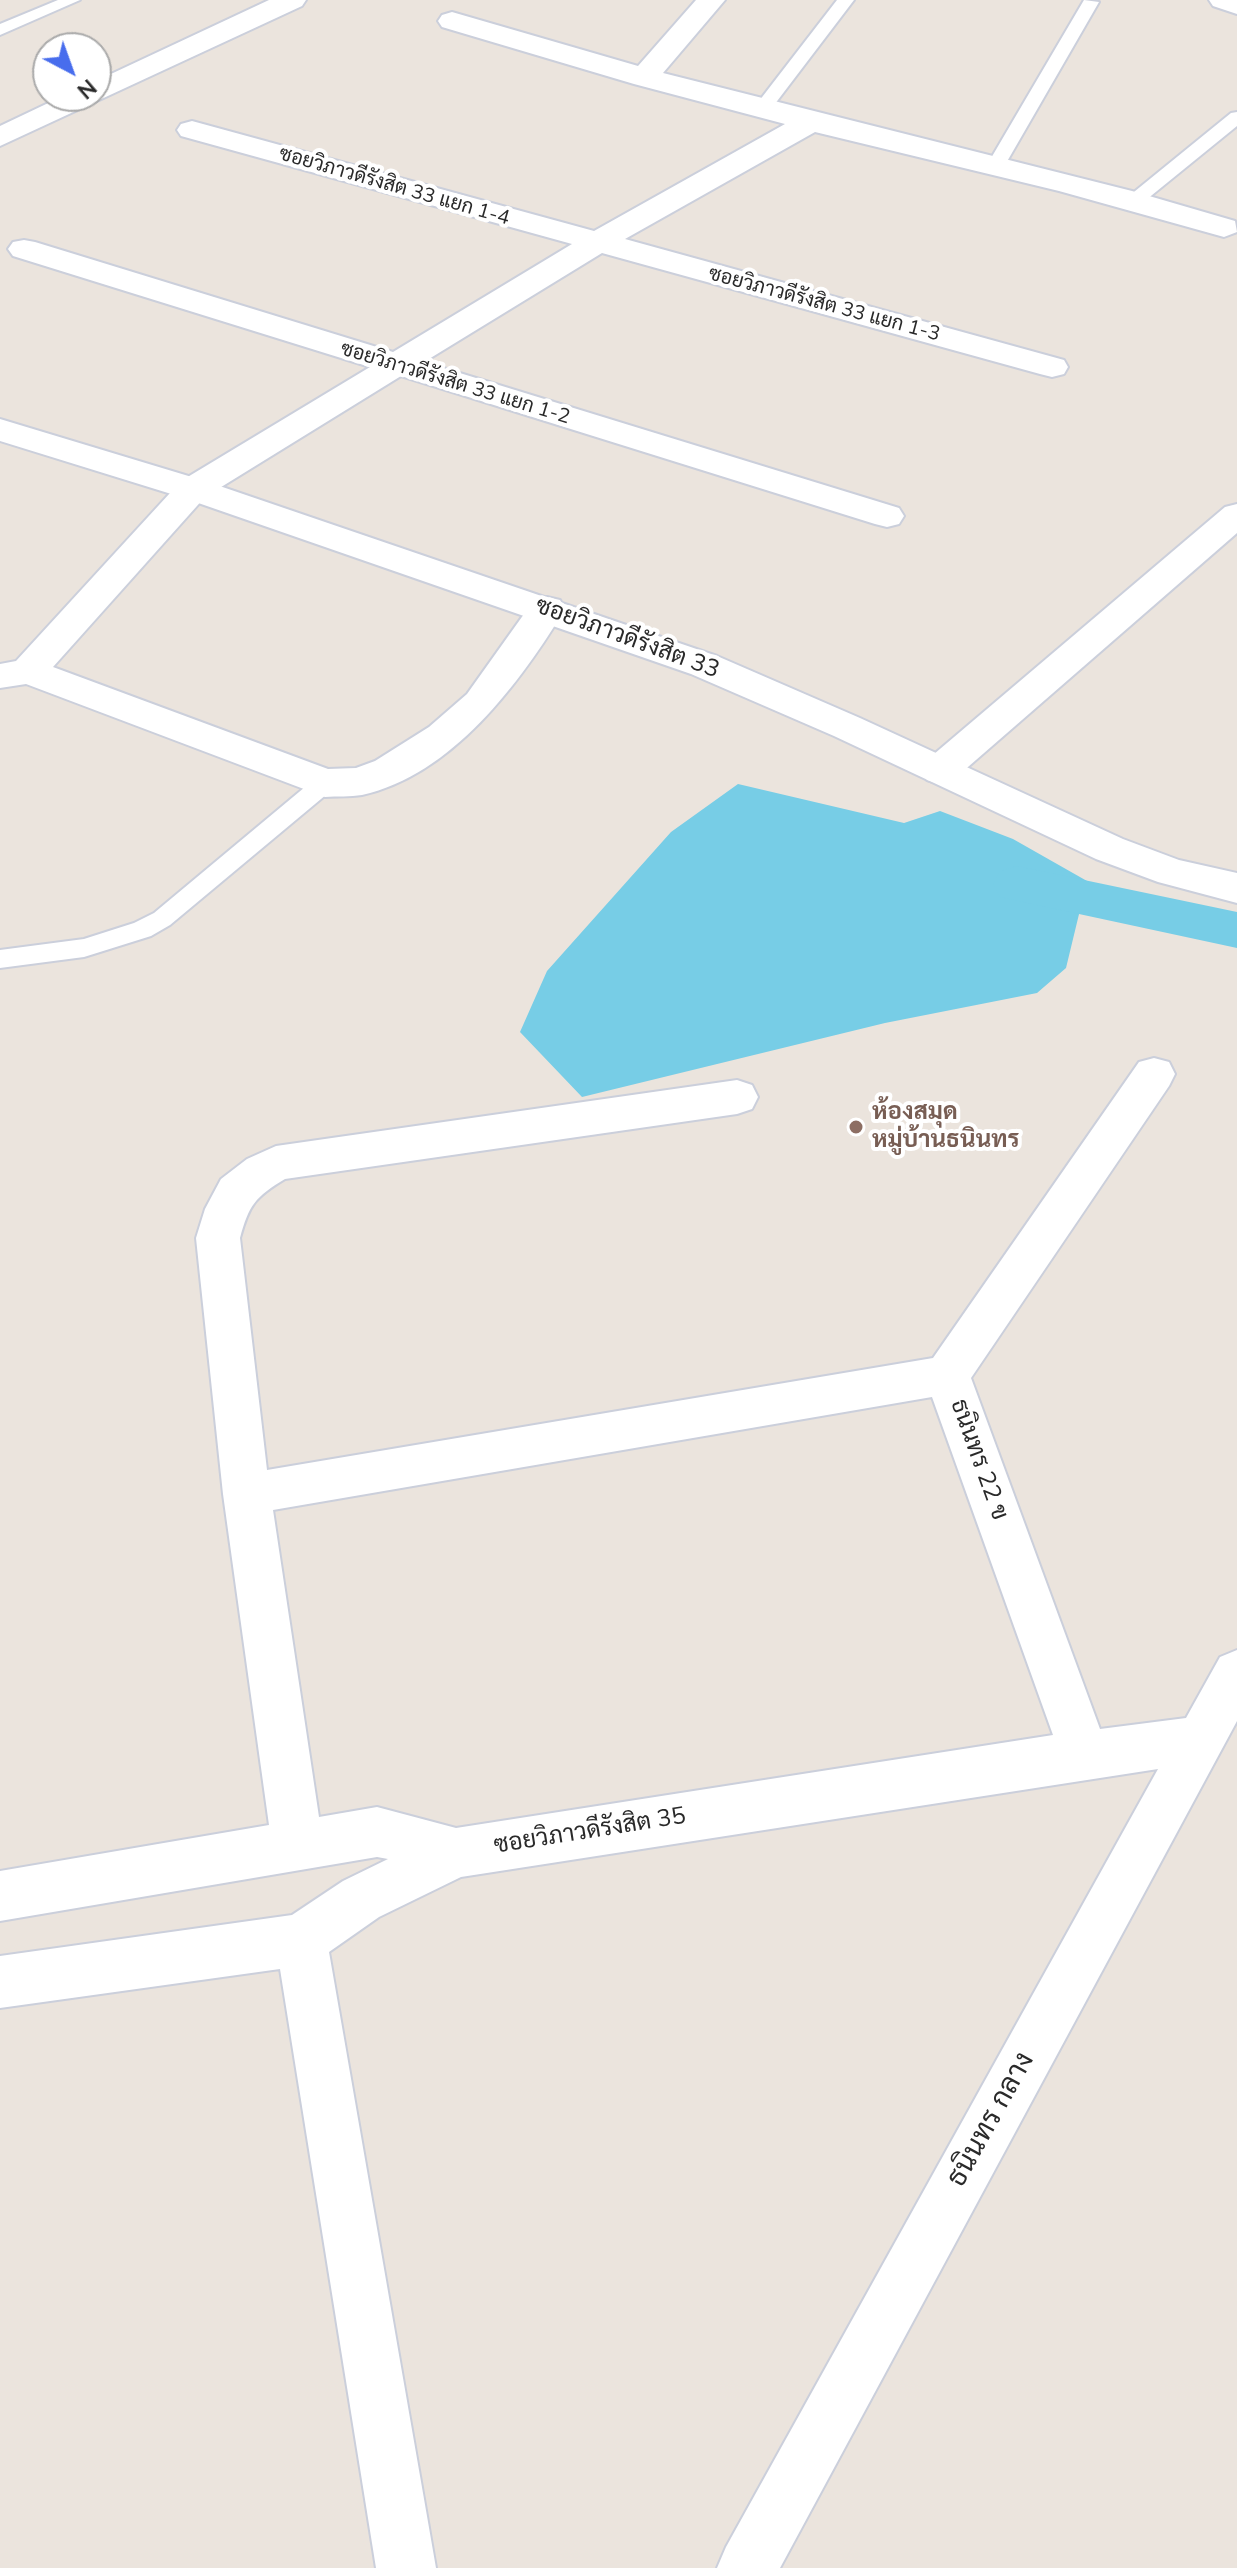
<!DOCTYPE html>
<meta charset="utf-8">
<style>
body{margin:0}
#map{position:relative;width:1237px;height:2568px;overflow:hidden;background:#ebe4dd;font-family:"Nunito Sans",sans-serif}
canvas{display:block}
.north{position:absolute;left:32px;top:32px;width:80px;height:80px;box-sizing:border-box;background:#fff;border:2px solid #aaa;border-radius:50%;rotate:139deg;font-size:22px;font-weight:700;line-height:32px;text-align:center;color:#2a2a2a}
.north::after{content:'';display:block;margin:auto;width:28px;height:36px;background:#486ded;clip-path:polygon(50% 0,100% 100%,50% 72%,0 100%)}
</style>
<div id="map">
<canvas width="1237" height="2568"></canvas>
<div class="north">N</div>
</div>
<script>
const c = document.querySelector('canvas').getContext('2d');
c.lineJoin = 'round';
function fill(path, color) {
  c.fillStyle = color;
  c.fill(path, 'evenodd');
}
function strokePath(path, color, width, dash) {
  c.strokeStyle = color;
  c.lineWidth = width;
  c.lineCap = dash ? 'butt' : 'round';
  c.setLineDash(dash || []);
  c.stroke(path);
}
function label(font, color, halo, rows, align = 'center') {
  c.font = font + ' "Nunito Sans",Sarabun,sans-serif';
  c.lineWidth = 8;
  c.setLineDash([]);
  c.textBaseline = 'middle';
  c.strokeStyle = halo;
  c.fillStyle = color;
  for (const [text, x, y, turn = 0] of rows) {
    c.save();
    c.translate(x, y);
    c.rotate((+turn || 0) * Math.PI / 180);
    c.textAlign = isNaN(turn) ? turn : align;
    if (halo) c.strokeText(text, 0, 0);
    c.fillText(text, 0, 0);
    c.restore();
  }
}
const water = new Path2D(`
 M738,784L904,823L940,811L1013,839L1087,881L1066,968L1037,993L885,1023L582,1097L520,1032L547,971L671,832Z`);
const canal = new Path2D(`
 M1017,866L1237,912V948L1000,897L993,884L1000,871Z`);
const lane = new Path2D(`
 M58,0H80L0,35V24Z
 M837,0H854L768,113H756L753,109L756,105Z
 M1084,0L1099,2L1005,165L996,170L990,169L987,165Z
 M1237,112V126L1141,204H1129L1126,200L1129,196L1231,113Z
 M325,775L333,777L336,783L333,789L170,925L151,936L84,957L0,968V950L84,939L134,923L154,913L317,777Z`);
const street = new Path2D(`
 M269,0H306L302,6L0,146V126L63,96H96V81Z
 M696,0H725L663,73L1132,191L1235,221L1237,232L1224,237L1059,191L815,132L625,239L1064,360L1068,367L1064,374L1052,377L1040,374L602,253L424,362L899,508L904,516L899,524L887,527L875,524L401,376L205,497L53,667L328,769L356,768L375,761L429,727L467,694L534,600L547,597L560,600L565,609C520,683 452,775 362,795C350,797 337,796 325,797L26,684L0,688V664L16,661L181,481L370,367L13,256L8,249L13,242L24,240L35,242L393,352L572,244L181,136L177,130L181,124L192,121L203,124L594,231L785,124L634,84L442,27L438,21L442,15L452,12L638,66Z
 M1209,0H1237V14L1213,6Z
 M1237,504V533L953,780L940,784L927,780L921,770L927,760L1225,507Z
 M1154,1058L1169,1062L1175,1074L1169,1086L971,1378L1100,1729L1186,1718L1220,1657L1237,1650V1721L780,2568H717L726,2547L1158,1769L461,1877L379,1917L329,1952L436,2568H376L280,1969L0,2008V1956L292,1915L343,1881L388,1859L377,1857L0,1921V1871L269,1825L223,1494L196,1238L205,1209L221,1179L247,1159L276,1146L737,1080L752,1085L758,1097L752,1109L737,1114L285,1179C255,1197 249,1205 240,1238L267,1470L933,1358L1139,1062ZM932,1397L1053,1735L456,1828L377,1807L319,1817L273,1510Z`);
const secondary = new Path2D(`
 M0,419L205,481L717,656L860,718L1123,839L1179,860L1237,873V903L1158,882L1096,859L834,736L691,674L181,497L0,441Z`);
const markers = [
 [856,1127,8,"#8d6e63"]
];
const farStreetnames = [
 ["ซอยวิภาวดีรังสิต 33 แยก 1-4",394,187,16],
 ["ซอยวิภาวดีรังสิต 33 แยก 1-3",824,305,15],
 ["ซอยวิภาวดีรังสิต 33 แยก 1-2",455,384,17]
];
const streetNames = [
 ["ซอยวิภาวดีรังสิต 33",627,639,20],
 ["ธนินทร 22 ข",978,1460,70],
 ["ซอยวิภาวดีรังสิต 35",590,1832,-9]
];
const educationNames = [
 ["ห้องสมุด",872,1113],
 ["หมู่บ้านธนินทร",872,1141]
];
const nearStreetnames = [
 ["ธนินทร กลาง",992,2120,-61]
];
fill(water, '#77cde6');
fill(canal, '#77cde6');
strokePath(lane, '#cbcfdb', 4);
strokePath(street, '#cbcfdb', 4);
strokePath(secondary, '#cbcfdb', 4);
fill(lane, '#fff');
fill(street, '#fff');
fill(secondary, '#fff');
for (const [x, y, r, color] of markers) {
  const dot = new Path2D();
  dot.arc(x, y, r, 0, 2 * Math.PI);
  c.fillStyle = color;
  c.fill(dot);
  strokePath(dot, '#fff', 3);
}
label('20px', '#2a2a2a', '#fff', farStreetnames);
label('24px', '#2a2a2a', '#fff', streetNames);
label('bold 24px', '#785e54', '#fff', educationNames, 'left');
label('28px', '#2a2a2a', '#fff', nearStreetnames);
</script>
